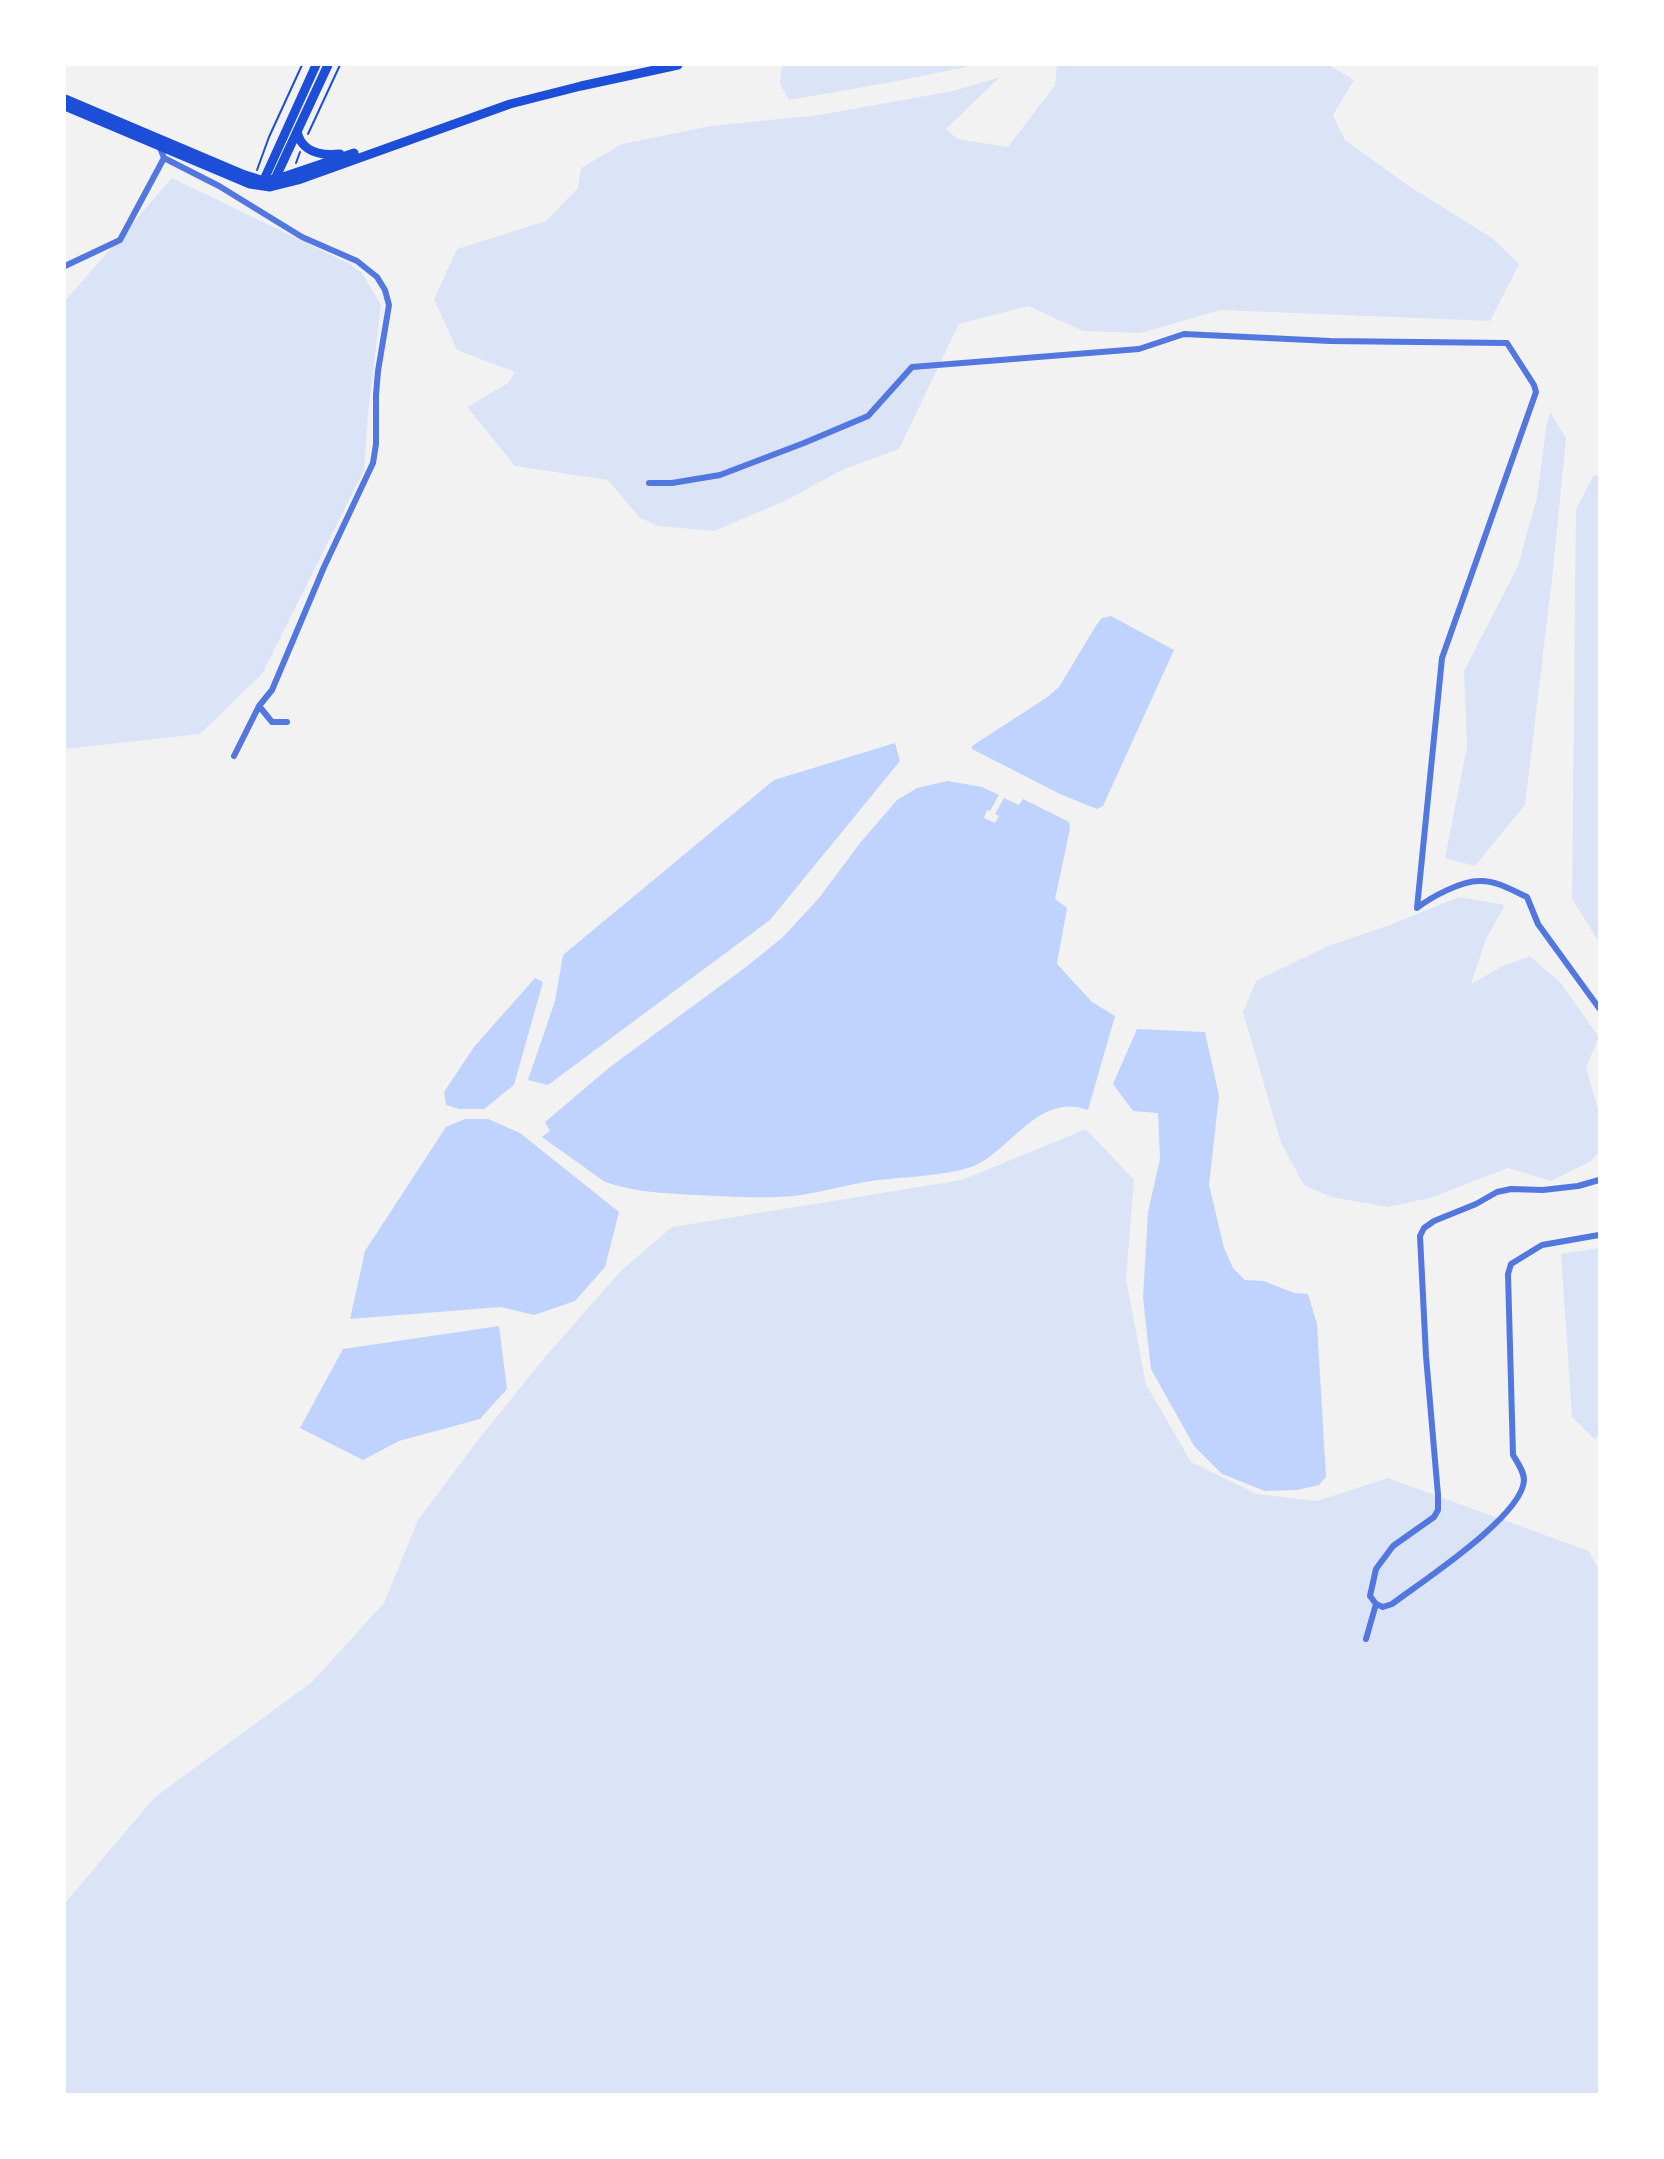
<!DOCTYPE html>
<style>
body{margin:0}
#map{position:relative;width:1664px;height:2159px;overflow:hidden;background:#f2f2f2;font-family:"Times New Roman",serif}
canvas{display:block}
.frame{position:absolute;inset:0;border:66px solid #fff;pointer-events:none}
</style>
<div id="map">
<canvas width="1664" height="2159"></canvas>
<div class="frame"></div>
</div>
<script>
const c = document.querySelector('canvas').getContext('2d');
c.lineJoin = 'round';
function fill(path, color) {
  c.fillStyle = color;
  c.fill(path, 'evenodd');
}
function strokePath(path, color, width, dash) {
  c.strokeStyle = color;
  c.lineWidth = width;
  c.lineCap = dash ? 'butt' : 'round';
  c.setLineDash(dash || []);
  c.stroke(path);
}
const green = new Path2D(`
 M782,65H976L887,83L789,100L780,84Z
 M1057,65H1329L1354,80L1333,115L1345,140L1406,184L1492,238L1519,264L1490,321L1220,310L1141,333L1083,331L1028,306L959,324L899,449L842,470L785,501L714,531L658,526L640,518L608,480L515,466L467,407L508,383L515,372L457,350L434,299L457,249L546,221L578,188L581,168L622,144L711,126L819,115L953,91L1000,77L946,129L958,139L1008,147L1055,85Z
 M172,178L350,264L362,273L381,305L368,414L364,470L262,674L200,734L65,749V301Z
 M1550,412L1566,438L1552,579L1525,805L1475,866L1445,858L1467,747L1464,671L1518,566L1537,497L1546,428Z
 M1599,475V942L1572,899L1576,509L1593,476Z
 M1459,897L1505,905L1486,939L1471,984L1501,967L1530,956L1561,983L1599,1037L1586,1067L1599,1114V1152L1591,1161L1551,1181L1508,1168L1430,1198L1387,1207L1331,1197L1304,1185L1281,1143L1243,1012L1256,981L1328,946L1387,926Z
 M1086,1129L1134,1180L1126,1279L1146,1384L1191,1462L1257,1494L1317,1501L1388,1478L1589,1551L1599,1570V2094H65V1903L155,1797L312,1682L384,1603L418,1520L478,1440L545,1357L621,1271L672,1227L962,1180Z
 M1599,1248V1436L1594,1439L1572,1417L1561,1254Z`);
const water = new Path2D(`
 M1111,616L1174,650L1103,806L1097,809L1060,794L972,749V746L1046,698L1059,687L1097,624L1102,618Z
 M895,743L900,761L770,920L548,1085L528,1080L555,1001L563,955L774,780Z
 M948,781L982,787L999,795L990,811L987,810L984,818L995,823L999,816L995,814L1004,798L1019,805L1023,799L1069,822L1070,829L1055,899L1067,908L1057,964L1092,1002L1115,1016L1088,1110C1039,1092 1012,1149 974,1166C952,1175 905,1177 879,1180C853,1183 827,1191 801,1195C773,1199 744,1197 716,1196C679,1194 640,1194 605,1182L542,1137L550,1131L545,1122L610,1067L746,967L783,937L819,898L860,843L897,800L917,788Z
 M535,978L543,982L514,1085L484,1109H459L446,1105L444,1092L474,1047Z
 M1137,1029L1205,1032L1219,1096L1209,1185L1224,1248L1233,1268L1245,1280L1264,1281L1294,1293L1308,1294L1317,1324L1326,1477L1319,1485L1297,1490L1265,1491L1222,1474L1194,1446L1151,1369L1143,1298L1148,1212L1160,1159L1158,1113L1133,1111L1113,1084Z
 M465,1119H488L520,1133L619,1212L605,1267L575,1301L534,1315L501,1307L350,1319L365,1251L446,1127Z
 M499,1326L507,1389L480,1419L399,1441L363,1460L300,1428L343,1349Z`);
const path = new Path2D(`
 M308,134L340,65
 M296,163L300,152
 M257,170L269,137L302,65`);
const minor = new Path2D(`
 M159,145L164,158L219,186L302,237L357,261L377,277L385,290L389,305L378,371L376,395V444L373,463L324,567L272,690L259,706L234,756
 M65,266L120,240L164,158
 M649,483H672L720,475L804,443L868,416L912,367L1139,349L1184,334L1330,341L1507,343L1534,385L1536,392L1442,658L1417,908C1431,897 1461,881 1479,881C1495,880 1512,890 1527,897L1538,924L1599,1008
 M259,706L272,722H287
 M1599,1180L1578,1186L1543,1190L1511,1189L1497,1192L1476,1204L1434,1221L1424,1228L1420,1236L1426,1356L1438,1495V1510L1434,1517L1393,1546L1376,1569L1370,1596L1376,1604L1383,1607L1392,1604C1421,1582 1523,1516 1524,1480C1524,1472 1518,1463 1513,1455L1508,1274L1511,1264L1542,1245L1599,1235
 M1366,1639L1376,1604`);
const secondary = new Path2D(`
 M65,99L242,174L261,180L277,179L354,153
 M65,106L250,184L270,187L298,180L510,104L581,86L678,65
 M297,131C301,152 321,156 340,154
 M274,181L328,65
 M262,184L316,65`);
fill(green, '#dbe4f7');
fill(water, '#bfd3fe');
strokePath(path, '#1d4ed8', 2);
strokePath(minor, '#5277de', 6);
strokePath(secondary, '#1d4ed8', 9);
</script>
